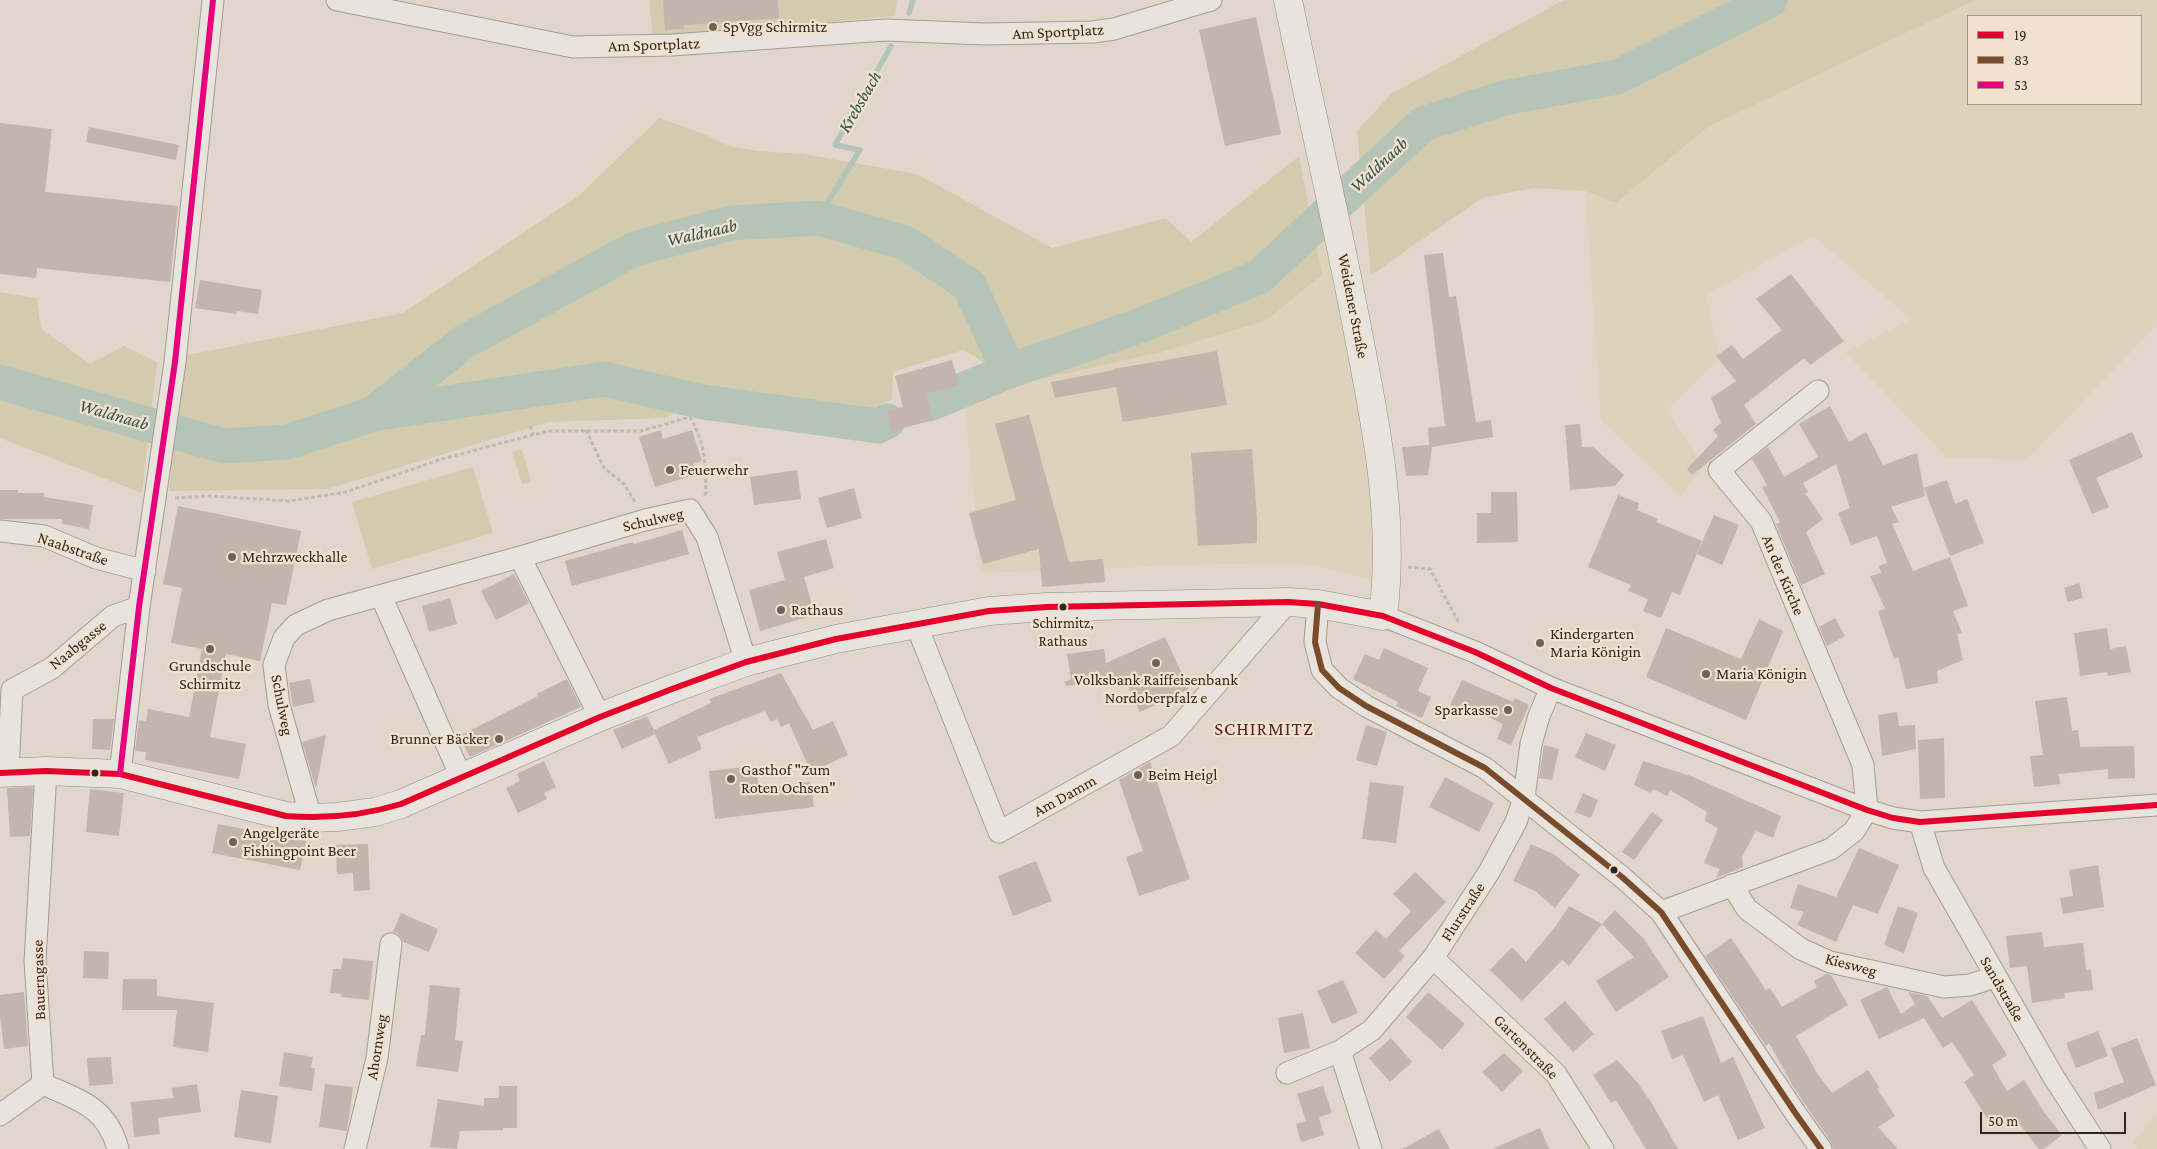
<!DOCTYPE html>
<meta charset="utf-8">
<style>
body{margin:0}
#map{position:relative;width:2157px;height:1149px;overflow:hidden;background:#e0d6cb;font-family:"Crimson Pro",serif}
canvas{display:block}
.legend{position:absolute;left:1967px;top:15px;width:175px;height:90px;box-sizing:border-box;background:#f1e2d0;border:1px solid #a59689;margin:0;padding:6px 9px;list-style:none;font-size:15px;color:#32241e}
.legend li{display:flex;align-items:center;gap:10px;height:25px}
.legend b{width:25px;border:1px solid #a59689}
.scale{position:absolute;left:1980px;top:1112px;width:146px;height:22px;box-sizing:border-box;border:2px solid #32241e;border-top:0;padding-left:6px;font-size:15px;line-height:18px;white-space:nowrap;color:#32241e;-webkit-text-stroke:4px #f1e2d0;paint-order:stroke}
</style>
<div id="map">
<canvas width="2157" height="1149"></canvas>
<ul class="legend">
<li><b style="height:6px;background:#e4002b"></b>19</li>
<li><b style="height:6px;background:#7a4b2a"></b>83</li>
<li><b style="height:6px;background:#e5007d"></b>53</li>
</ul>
<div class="scale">50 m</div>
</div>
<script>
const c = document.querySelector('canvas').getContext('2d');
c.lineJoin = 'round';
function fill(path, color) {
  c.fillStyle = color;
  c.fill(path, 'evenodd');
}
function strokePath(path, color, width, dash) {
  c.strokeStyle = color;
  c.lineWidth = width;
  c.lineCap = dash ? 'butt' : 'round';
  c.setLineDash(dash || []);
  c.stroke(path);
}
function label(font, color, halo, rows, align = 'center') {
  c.font = font + ' "Crimson Pro",serif';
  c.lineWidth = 4.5;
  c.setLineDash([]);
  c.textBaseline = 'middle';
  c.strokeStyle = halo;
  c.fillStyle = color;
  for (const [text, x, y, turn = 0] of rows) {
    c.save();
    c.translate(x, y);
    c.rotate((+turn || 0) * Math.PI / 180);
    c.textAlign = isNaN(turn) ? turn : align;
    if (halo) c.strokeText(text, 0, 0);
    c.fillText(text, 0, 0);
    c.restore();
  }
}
const farmland = new Path2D(`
 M1975,0H2157V325L2027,460L1946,457L1845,352L1911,319L1813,236L1706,295L1720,358L1667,410L1703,467L1681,496L1601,420L1585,191L1616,203L1708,127ZM1968,16H2141V104H1968Z
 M1325,222L1379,470L1382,582L1313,565L1224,564L981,573L963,388L1239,320Z
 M2157,1115V1149H2139L2133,1142Z`);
const green = new Path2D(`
 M649,0H897L895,16L653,37Z
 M1564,0H1975L1708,127L1616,203L1585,191L1533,188L1482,198L1371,275L1357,131L1391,94Z
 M659,118L704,134L729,146L758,151L803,154L917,174L1052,248L1166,218L1191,242L1299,156L1322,275L1265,321L1165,351L1020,384L963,350L893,372L892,399L868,411L728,389L665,418L549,422L328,489L169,491L182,356L403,313L580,195Z
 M0,292L37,298L41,329L90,364L124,346L157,362L142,493L0,438Z
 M522,449L531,482L522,484L512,452Z
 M473,467L493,533L372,569L352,502Z`);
const stream = new Path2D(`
 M909,13L913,0
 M818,218L860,150L835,145L891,46`);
const river = new Path2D(`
 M0,382L224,446L287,442L373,414L604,379L703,402L878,426L888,421
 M929,404L1009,371L1144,324L1259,277L1423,124L1504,98L1617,77L1770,0
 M375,412L464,342L634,249L731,223L818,218L906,243L969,285L1009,371`);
const building = new Path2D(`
 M663,0H778L779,18L684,25V29L665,30Z
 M1256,17L1281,134L1225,146L1199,30Z
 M0,123L52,129L45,192L178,206L170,282L37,268L36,278L0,274Z
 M89,127L179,145L176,160L86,142Z
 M1443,253L1449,297L1456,296L1476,422L1491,420L1493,437L1432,447L1428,475L1406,476L1402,447L1429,445L1428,428L1445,426L1424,255Z
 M1791,274L1844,341L1810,365L1804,358L1744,405L1756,424L1692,475L1687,469L1718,436L1713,430L1721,423L1711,398L1736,381L1716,356L1732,345L1743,359L1782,330L1756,299Z
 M200,280L262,290L258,314L237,311L236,314L195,308Z
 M1217,351L1227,405L1123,422L1116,387L1055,398L1051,382L1114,370L1113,369Z
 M952,360L959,385L926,394L933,420L892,431L887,411L903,407L895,376Z
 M1830,406L1849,442L1866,432L1883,465L1917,453L1925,496L1891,507L1899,522L1892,524L1913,571L1950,557L1968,606L1953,611L1962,633L1957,634L1963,660L1937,671L1938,683L1906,689L1898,657L1894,659L1878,611L1885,609L1870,576L1881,573L1879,566L1887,563L1877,536L1851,545L1838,513L1850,508L1836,464L1803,483L1808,492L1805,493L1823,519L1806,532L1825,574L1801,585L1776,524L1780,522L1762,487L1767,485L1752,459L1768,447L1784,477L1818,457L1799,424Z
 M1029,415L1069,562L1103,559L1105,582L1042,587L1039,549L983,564L969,513L1016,500L995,424Z
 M1580,424L1582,447H1593L1624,475L1615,486L1570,490L1565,425Z
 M661,430L663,439L692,430L702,461L693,464L697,474L655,487L639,437Z
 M2132,432L2143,457L2096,478L2109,507L2092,514L2069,460Z
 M1252,449L1257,519V543L1198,546L1191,453Z
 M797,470L801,499L754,505L750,477Z
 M1947,480L1955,504L1967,499L1984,543L1950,556L1924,488Z
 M854,488L862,518L827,528L818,498Z
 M0,490H18V493H44V497L93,505L89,529L62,524V519H0Z
 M1491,492H1517L1518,542L1477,543V513H1491Z
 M1618,495L1639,503L1637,510L1658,519L1656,522L1702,541L1680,595L1672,592L1661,618L1643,611L1648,599L1628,591L1631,585L1588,567Z
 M178,506L301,531L286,605L272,603L260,661L226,654L210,737L246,744L239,779L145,760L146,752L135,751L139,720L146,721L148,709L189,717L202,649L171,643L182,588L163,584Z
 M1714,515L1739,525L1722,565L1697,554Z
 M682,530L689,554L572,586L565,561L633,542L634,544Z
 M826,539L834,568L804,577L815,615L760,631L749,590L785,580L777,552Z
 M514,574L529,603L496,620L481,591Z
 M2079,583L2083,598L2068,602L2064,588Z
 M450,598L457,624L429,632L422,606Z
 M1835,618L1845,636L1827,646L1819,627Z
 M1759,619L1783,631L1746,720L1646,677L1666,628L1741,659Z
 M2107,628L2110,649L2126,646L2131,672L2108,676L2107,672L2080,676L2074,633Z
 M1165,637L1189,689L1140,712L1124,678L1066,686L1065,682L1071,679L1067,654L1104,649L1106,663Z
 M1384,648L1428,668L1418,691L1431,697L1422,718L1396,706L1398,702L1353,679L1365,654L1379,660Z
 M781,673L813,730L833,721L848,755L811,772L789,723L781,727L777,719L771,722L765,711L697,737L702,749L669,764L655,734L622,749L613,730L647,716L654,730L711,703L709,699Z
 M310,679L315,702L293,707L289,683Z
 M567,679L581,707L470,757L459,736L538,696L537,694Z
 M1462,680L1513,702L1515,698L1529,705L1511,745L1497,739L1503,724L1476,711L1474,716L1450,705Z
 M2067,697L2072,731L2078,730L2080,747L2134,746L2135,778L2108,779V769L2059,774L2060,784L2034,787L2030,756L2043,755L2035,701Z
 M1897,712L1899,726L1915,725L1916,749L1882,756L1878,715Z
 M93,719H114L110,750L92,749Z
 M1366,725L1387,732L1377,766L1356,760Z
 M1586,733L1616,745L1605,771L1575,757Z
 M326,735L316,789L302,742Z
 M1944,738L1945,798L1920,799L1918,740Z
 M1544,745L1559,749L1552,780L1539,778Z
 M544,761L556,787L544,793L547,799L518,813L506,788L520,781L517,774Z
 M1643,761L1691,776L1781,816L1773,838L1756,831L1742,857L1743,867L1716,878L1720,869L1704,863L1718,828L1705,821L1707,812L1670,790L1667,796L1653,789L1651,793L1634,785Z
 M1150,762L1190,879L1139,896L1126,857L1143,851L1119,780Z
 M756,766L759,788L810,782L814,807L715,819L709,771Z
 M1445,777L1494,803L1479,832L1429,807Z
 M1370,782L1404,786L1396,843L1362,839Z
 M33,787L30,836L10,837L7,788Z
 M90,789L124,793L119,836L86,832Z
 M1583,793L1598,800L1591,818L1575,812Z
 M1652,812L1663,820L1634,860L1622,852Z
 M218,824L306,841L300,870L212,853Z
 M368,844L370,890L354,891L353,873L337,874L336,845Z
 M1531,844L1555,855L1580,875L1555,908L1535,891L1513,881Z
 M1859,848L1899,865L1878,914L1853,905L1836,942L1797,925L1804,912L1790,908L1798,884L1836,897Z
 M1036,861L1052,901L1013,916L998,876Z
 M2098,865L2104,907L2063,914L2060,898L2073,896L2069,870Z
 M1415,872L1446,902L1399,951L1405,956L1384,979L1355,953L1376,930L1386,939L1411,911L1393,894Z
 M1569,906L1602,924L1569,966L1562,960L1522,1001L1490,970L1512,947L1526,962L1555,927Z
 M1898,906L1918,913L1904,953L1884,945Z
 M1615,910L1643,938L1669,977L1616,1012L1596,981L1634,957L1602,924Z
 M401,913L438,929L429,952L403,942L399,934L393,932Z
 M2042,932L2044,947L2083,943L2086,970H2091L2093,990L2064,993L2065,998L2032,1003L2027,966L2010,968L2006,936Z
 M1731,938L1766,990L1770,988L1782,1007L1817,987L1814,981L1826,974L1831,975L1848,1005L1796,1036L1817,1073L1832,1093L1868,1070L1879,1087L1877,1089L1895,1116L1878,1127L1898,1149H1833L1831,1142L1794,1088L1769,1043L1766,1046L1705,956Z
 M84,951L109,952L108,979L83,978Z
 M343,958L373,961L369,1000L341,997L342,994L330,993L333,969H341Z
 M123,979H157V996L214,1003L208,1052L173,1047L177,1010H122Z
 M1343,980L1358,1013L1332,1024L1317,991Z
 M430,985L460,988L455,1040L463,1041L458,1072L416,1066L421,1035H425Z
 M1887,987L1901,1014L1915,1004L1908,992L1927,996L1942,1018L1972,1000L2007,1055L1992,1065L2007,1091L2024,1080L2044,1112L2062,1135L2044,1149H2039L2014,1117L2003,1124L1999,1118L1990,1123L1964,1082L1974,1075L1952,1042L1943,1048L1924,1018L1879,1039L1860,1000Z
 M24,992L28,1046L4,1049L0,1016V995Z
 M1428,992L1465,1024L1442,1050L1406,1017Z
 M1565,1001L1594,1034L1573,1052L1544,1019Z
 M1303,1013L1310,1048L1284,1053L1278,1018Z
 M1703,1016L1721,1063L1733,1057L1765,1128L1738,1140L1718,1095L1704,1102L1683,1055L1672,1059L1661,1031Z
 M2098,1031L2108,1056L2076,1068L2066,1043Z
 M1391,1038L1412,1062L1390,1082L1369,1058Z
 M2137,1038L2156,1085L2098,1110L2094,1093L2124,1082L2111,1048Z
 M284,1052L313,1057L311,1068H315L312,1091L279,1086Z
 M1504,1053L1523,1071L1502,1092L1482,1072Z
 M111,1057L113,1084L89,1086L87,1058Z
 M1617,1060L1637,1082L1651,1102L1678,1149H1646L1616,1100L1611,1103L1593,1075Z
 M197,1084L201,1112L158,1118L160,1134L134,1137L131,1102L173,1098L172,1088Z
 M325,1084L353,1087L347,1131L319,1127Z
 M499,1086H517V1128H503V1130L460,1131L457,1149L430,1147L438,1099L484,1106V1098H499Z
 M1323,1086L1332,1113L1306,1121L1297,1094Z
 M241,1090L278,1096L271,1143L234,1137Z
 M1319,1117L1324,1135L1301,1142L1296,1124Z
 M1540,1128L1549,1149H1492Z
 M1439,1129L1450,1149H1402Z`);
const path = new Path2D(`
 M530,426L533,435
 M586,430L604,468L624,484L635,502
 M175,498L210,496L289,501L346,492L442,459L548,431H641L690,417C706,445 705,462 706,493L702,497
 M1408,567L1430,569L1459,623`);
const street = new Path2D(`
 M337,0L573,47L672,45L886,30L984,34L1093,32L1114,29L1211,0
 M0,531L44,536L96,558L145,571
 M520,557L600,717
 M381,596L462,779
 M1318,604L1315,642L1322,670L1339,688L1366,706L1485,768L1622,877L1661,912L1796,1114L1821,1149
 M1383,616L1475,652L1551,688L1867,810L1893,818L1920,822L2157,805
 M916,624L999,832L1171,736L1288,602
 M46,771L35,961L43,1084C79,1100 107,1107 118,1149
 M8,772L12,690L52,668L113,616L139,607
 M120,774L139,607L175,362L213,0
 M311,818L279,705L274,665L284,638L296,625L328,610L520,557L645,520L690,510L707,537L746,662
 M1920,822L1934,868L2053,1076L2100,1149
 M1732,885L1747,909L1801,949L1830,962L1944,987L1970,985L1995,977
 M1661,912L1831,849L1854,831L1867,810L1863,765L1761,521L1719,470L1818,391
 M1433,958L1556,1074L1603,1149
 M1340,1051L1371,1149
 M1287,1073L1340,1051L1372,1030L1433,958L1489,872L1516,822L1524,798L1531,744L1539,716L1551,688
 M0,1115L43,1084
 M355,1149L377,1058L391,944`);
const secondary = new Path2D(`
 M0,773L46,771L120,774L286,816L311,818L337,817L375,812L401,804L600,717L672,689L746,662L836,639L989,611L1047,607L1288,602L1318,604L1383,616C1395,522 1377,429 1359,338C1338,225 1311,113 1288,0`);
const bus1 = new Path2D(`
 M0,773L46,771L120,774L286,816C326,819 362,816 401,804L600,717L672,689L746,662L836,639L989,611L1047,607L1288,602L1318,604L1383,616L1475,652L1551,688L1867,810L1893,818L1920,822L2157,805`);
const bus2 = new Path2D(`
 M1318,604L1315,642L1322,670L1339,688L1366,706L1485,768L1622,877L1661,912L1796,1114L1821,1149`);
const bus3 = new Path2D(`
 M120,774L139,607L175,362L213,0`);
const markers = [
 [713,27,5,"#6f625b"],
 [670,470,5,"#6f625b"],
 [232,557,5,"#6f625b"],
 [1063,607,4.5,"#32241e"],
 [781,610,5,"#6f625b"],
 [1540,643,5,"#6f625b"],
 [210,649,5,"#6f625b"],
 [1156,663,5,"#6f625b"],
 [1706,674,5,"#6f625b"],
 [1508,710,5,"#6f625b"],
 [499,739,5,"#6f625b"],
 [95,773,4.5,"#32241e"],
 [1138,775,5,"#6f625b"],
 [731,779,5,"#6f625b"],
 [233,842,5,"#6f625b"],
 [1614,870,4.5,"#32241e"]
];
const busNames = [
 ["Schirmitz,",1063,623],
 ["Rathaus",1063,641]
];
const poiNames = [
 ["SpVgg Schirmitz",723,27],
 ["Feuerwehr",680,470],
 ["Mehrzweckhalle",242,557],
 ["Rathaus",791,610],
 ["Kindergarten",1550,634],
 ["Maria Königin",1550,652],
 ["Grundschule",210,666,"center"],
 ["Schirmitz",210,684,"center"],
 ["Maria Königin",1716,674],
 ["Volksbank Raiffeisenbank",1156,680,"center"],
 ["Nordoberpfalz e",1156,698,"center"],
 ["Sparkasse",1498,710,"right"],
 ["Brunner Bäcker",489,739,"right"],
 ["Gasthof \"Zum",741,770],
 ["Roten Ochsen\"",741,788],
 ["Beim Heigl",1148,775],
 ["Angelgeräte",243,833],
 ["Fishingpoint Beer",243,851]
];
const streetNames = [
 ["Am Sportplatz",1058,32,-3],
 ["Am Sportplatz",654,45,-2],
 ["Weidener Straße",1353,306,79],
 ["Schulweg",653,520,-13],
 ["Naabstraße",73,549,19],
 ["An der Kirche",1783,575,67],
 ["Naabgasse",78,645,-39],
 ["Schulweg",282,705,79],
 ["Am Damm",1065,796,-29],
 ["Flurstraße",1463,912,-57],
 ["Kiesweg",1851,965,15],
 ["Bauerngasse",39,980,-92],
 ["Sandstraße",2002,989,60],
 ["Ahornweg",377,1047,-81],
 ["Gartenstraße",1526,1047,45]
];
const waterNames = [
 ["Krebsbach",860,102,-60],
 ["Waldnaab",1379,165,-43],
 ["Waldnaab",702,233,-13],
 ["Waldnaab",114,415,16]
];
const quarterNames = [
 ["SCHIRMITZ",1264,729]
];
fill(farmland, '#dfd2bc');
fill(green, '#d2cbae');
strokePath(stream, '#b6c4b8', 5.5);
strokePath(river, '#b6c4b8', 35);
fill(building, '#c3b4ac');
strokePath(street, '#a59c94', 23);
strokePath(secondary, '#948b84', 29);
strokePath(path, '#c1bab3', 3, [4, 2.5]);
strokePath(street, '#e8e3dc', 21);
strokePath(secondary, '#e8e3dc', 28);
strokePath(bus1, '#e4002b', 6);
strokePath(bus2, '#7a4b2a', 6);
strokePath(bus3, '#e5007d', 6);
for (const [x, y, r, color] of markers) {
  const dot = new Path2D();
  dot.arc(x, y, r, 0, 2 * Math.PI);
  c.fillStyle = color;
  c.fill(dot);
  strokePath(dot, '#f1e2d0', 2);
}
label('15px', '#32241e', '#f1e2d0', busNames);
label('16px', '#32241e', '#f1e2d0', poiNames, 'left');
label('16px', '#32241e', '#f1e2d0', streetNames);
label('italic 18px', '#2e5048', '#f1e2d0', waterNames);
c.letterSpacing = '1px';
label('19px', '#5a2321', '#f1e2d0', quarterNames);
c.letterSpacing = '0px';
</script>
